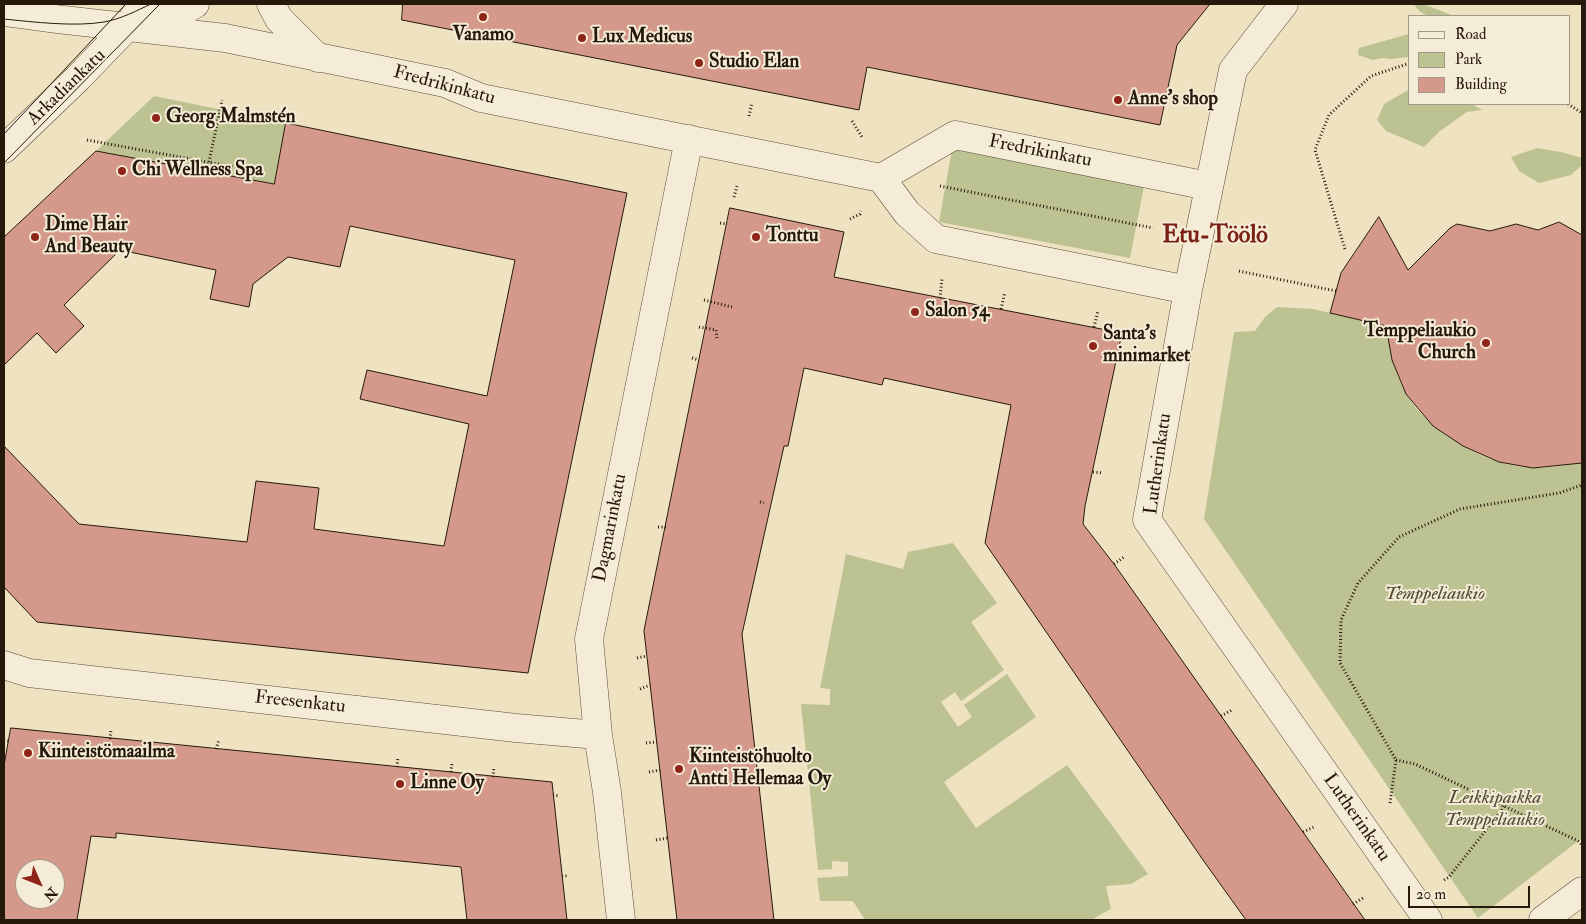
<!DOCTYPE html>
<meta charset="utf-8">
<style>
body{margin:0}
#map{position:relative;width:1586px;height:924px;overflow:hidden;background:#efe2c1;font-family:"IM FELL Double Pica",serif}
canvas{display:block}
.frame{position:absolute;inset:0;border:5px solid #25190c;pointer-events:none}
.legend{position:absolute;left:1408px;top:15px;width:162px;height:90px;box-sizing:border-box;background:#f5ecd7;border:1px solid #a29886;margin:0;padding:6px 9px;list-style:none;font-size:15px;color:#25190c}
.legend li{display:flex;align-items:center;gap:10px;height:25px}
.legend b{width:25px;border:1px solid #a29886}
.north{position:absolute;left:15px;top:859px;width:50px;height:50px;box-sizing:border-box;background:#f5ecd7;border:1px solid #a29886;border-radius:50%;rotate:134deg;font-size:14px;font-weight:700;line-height:20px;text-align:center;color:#25190c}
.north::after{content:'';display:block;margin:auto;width:18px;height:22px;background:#8f2418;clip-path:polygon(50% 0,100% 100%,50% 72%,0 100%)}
.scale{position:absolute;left:1408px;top:886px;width:122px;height:22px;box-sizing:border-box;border:2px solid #25190c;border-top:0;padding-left:6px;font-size:15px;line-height:18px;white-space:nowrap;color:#25190c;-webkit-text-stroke:4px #f5ecd7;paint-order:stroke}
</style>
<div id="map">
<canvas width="1586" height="924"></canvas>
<div class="frame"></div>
<ul class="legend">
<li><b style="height:6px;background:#f5ecd7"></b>Road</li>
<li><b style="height:14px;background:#bcc291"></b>Park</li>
<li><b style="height:14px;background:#d5998b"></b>Building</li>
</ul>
<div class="north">N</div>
<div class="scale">20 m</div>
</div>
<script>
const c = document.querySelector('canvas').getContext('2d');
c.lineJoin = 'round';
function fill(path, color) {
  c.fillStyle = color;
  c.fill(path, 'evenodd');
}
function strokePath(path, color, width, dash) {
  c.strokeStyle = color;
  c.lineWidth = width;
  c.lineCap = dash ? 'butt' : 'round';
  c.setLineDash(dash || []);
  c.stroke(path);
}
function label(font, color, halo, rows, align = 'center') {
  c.font = font + ' "IM FELL Double Pica",serif';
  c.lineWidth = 4;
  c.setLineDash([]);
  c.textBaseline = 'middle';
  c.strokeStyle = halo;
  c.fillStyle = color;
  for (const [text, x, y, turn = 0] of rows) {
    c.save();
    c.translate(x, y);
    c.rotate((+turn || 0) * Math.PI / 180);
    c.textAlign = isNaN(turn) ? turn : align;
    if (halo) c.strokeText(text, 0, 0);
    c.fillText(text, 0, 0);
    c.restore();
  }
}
const green = new Path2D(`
 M1414,4H1423L1454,16C1437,16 1423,20 1414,4Z
 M1409,34L1410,53L1408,57L1391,59L1382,58L1373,60L1358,55L1359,48Z
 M1410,89V104H1472L1482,110L1467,112L1440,131L1424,147L1386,131L1377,120L1384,104Z
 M154,96L286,123L274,184L96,151Z
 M1537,148L1561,152L1582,158V165L1571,175L1539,183L1519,171L1511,157Z
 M952,149L1144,186L1130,258L939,222Z
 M1277,307L1313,309L1386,326C1390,349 1394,371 1405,392C1421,422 1466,452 1499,462C1525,470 1556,469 1582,461V838L1478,918L1204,519L1234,332L1255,331L1265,317Z
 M953,543L997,603L971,622L1004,670L961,701L955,692L941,702L958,727L972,717L964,705L1007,674L1036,717L944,782L976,828L1067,765L1148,874L1131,884L1106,886L1111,909L1091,920H865L853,901H820L817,878L848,876V862L832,861V869L818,870L801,704L830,705V689L820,688L846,554L903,569L908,552Z`);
const building = new Path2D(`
 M403,4H1210L1177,45L1160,125L867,67L859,110L402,20Z
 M286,123L627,193L528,673L37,622L4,587V446L79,524L247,542L256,481L319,488L314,529L444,546L469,424L360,399L367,370L487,396L515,260L350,226L340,267L288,257L253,284L249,307L210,299L216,270L120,250L64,305L84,326L56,353L37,333L4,365V237L96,151L274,184Z
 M730,208L844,232L834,277L1122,333L1085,506L1083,524L1114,564L1365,920H1246L1203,860L985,543L1011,405L884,378L882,385L804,368L788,446H784L742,634L774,920H677L644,631Z
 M1379,217L1408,270L1450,228L1457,224L1490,231L1516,224L1538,230L1559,222L1582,235V463L1533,468L1499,462L1463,446L1433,426L1406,394L1392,360L1386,326L1330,313L1341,273Z
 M11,728L552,782L567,920H467L461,867L116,833V838L91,836L77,920H4V766ZM25,869H55V899H25Z`);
const path = new Path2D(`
 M1568,104L1582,113
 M749,116L752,103
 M852,121L862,137
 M87,140L256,171
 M209,162L222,100
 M940,186L1153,228
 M734,197L737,186
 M850,219L860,214L861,211
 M720,223L727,224
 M1345,249L1315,150L1329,115L1371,76L1410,63
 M1239,271L1336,291
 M940,298L942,279
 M704,300L732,307
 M1001,309L1005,292
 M699,327L716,330L717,338
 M1094,327L1098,311
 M692,358L699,360
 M1093,472L1103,473
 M760,502L764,503
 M658,527H666
 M1114,564L1124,557
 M637,658L647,656
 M640,689L650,685
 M1221,716L1232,710
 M110,739L111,729
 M4,740L9,741
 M646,743L657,742
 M216,749L219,740
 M1396,760L1415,764L1578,841L1582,845
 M397,767L398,757
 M451,772L452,763
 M649,772L660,770
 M493,777L494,767
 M553,795L559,796
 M1390,803L1396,760L1340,663L1341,620L1358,583L1399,537L1460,509L1559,493L1582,485
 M1303,832L1314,827
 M656,840L668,838
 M562,876H568
 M1444,880L1449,877L1505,806
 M1353,904L1363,898`);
const minor = new Path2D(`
 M271,4L279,19L318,58
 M1284,4L1233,70L1188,290L1147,520L1428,920
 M4,12L56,19L225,38L445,83L481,98L881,178L907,213L936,239L1188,290
 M145,22L177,15L195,4
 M4,149L79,77L128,26L142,4
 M881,178L955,135L1208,186
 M4,665L29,673L516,728L598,735
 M621,920L607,792L598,735L589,639L689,139
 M1543,920L1582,891`);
const tram = new Path2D(`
 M40,4H48
 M4,19C33,22 75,27 104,22C121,19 136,11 151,4
 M4,134L126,4
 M4,163L160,4`);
const markers = [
 [483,17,5,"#8f2418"],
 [582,38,5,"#8f2418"],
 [699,63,5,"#8f2418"],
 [1118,100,5,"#8f2418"],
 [156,118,5,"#8f2418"],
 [122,171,5,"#8f2418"],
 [35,237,5,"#8f2418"],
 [756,237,5,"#8f2418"],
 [915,312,5,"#8f2418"],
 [1486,343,5,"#8f2418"],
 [1093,346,5,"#8f2418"],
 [28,753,5,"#8f2418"],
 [679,769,5,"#8f2418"],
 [400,784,5,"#8f2418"]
];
const poiNames = [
 ["Vanamo",483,36,"center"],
 ["Lux Medicus",592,38],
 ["Studio Elan",709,63],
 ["Anne's shop",1128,100],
 ["Georg Malmstén",166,118],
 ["Chi Wellness Spa",132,171],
 ["Dime Hair",45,226],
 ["And Beauty",45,248],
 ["Tonttu",766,237],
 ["Salon 54",925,312],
 ["Temppeliaukio",1476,332,"right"],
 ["Church",1476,354,"right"],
 ["Santa's",1103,335],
 ["minimarket",1103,357],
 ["Kiinteistömaailma",38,753],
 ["Kiinteistöhuolto",689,758],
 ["Antti Hellemaa Oy",689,780],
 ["Linne Oy",410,784]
];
const streetNames = [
 ["Fredrikinkatu",444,86,15],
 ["Arkadiankatu",67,88,-44],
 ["Fredrikinkatu",1040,152,11],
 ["Lutherinkatu",1159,464,-82],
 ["Dagmarinkatu",611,528,-79],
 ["Freesenkatu",300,703,6],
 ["Lutherinkatu",1356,818,55]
];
const parkNames = [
 ["Temppeliaukio",1435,595],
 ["Leikkipaikka",1495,799],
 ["Temppeliaukio",1495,821]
];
const districtNames = [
 ["Etu-Töölö",1215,237]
];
fill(green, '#bcc291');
fill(building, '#d5998b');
strokePath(building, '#25190c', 1);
strokePath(minor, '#584b39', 29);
strokePath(path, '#25190c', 3, [1, 2.5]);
strokePath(minor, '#f5ecd7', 28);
strokePath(tram, '#25190c', 1);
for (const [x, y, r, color] of markers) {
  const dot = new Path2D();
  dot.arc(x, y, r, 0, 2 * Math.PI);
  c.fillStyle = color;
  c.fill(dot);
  strokePath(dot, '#f5ecd7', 2);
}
label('bold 19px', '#25190c', '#f5ecd7', poiNames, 'left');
label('19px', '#25190c', '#f5ecd7', streetNames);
label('italic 19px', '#524c34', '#f5ecd7', parkNames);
label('bold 24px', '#7a1f14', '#f5ecd7', districtNames);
</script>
